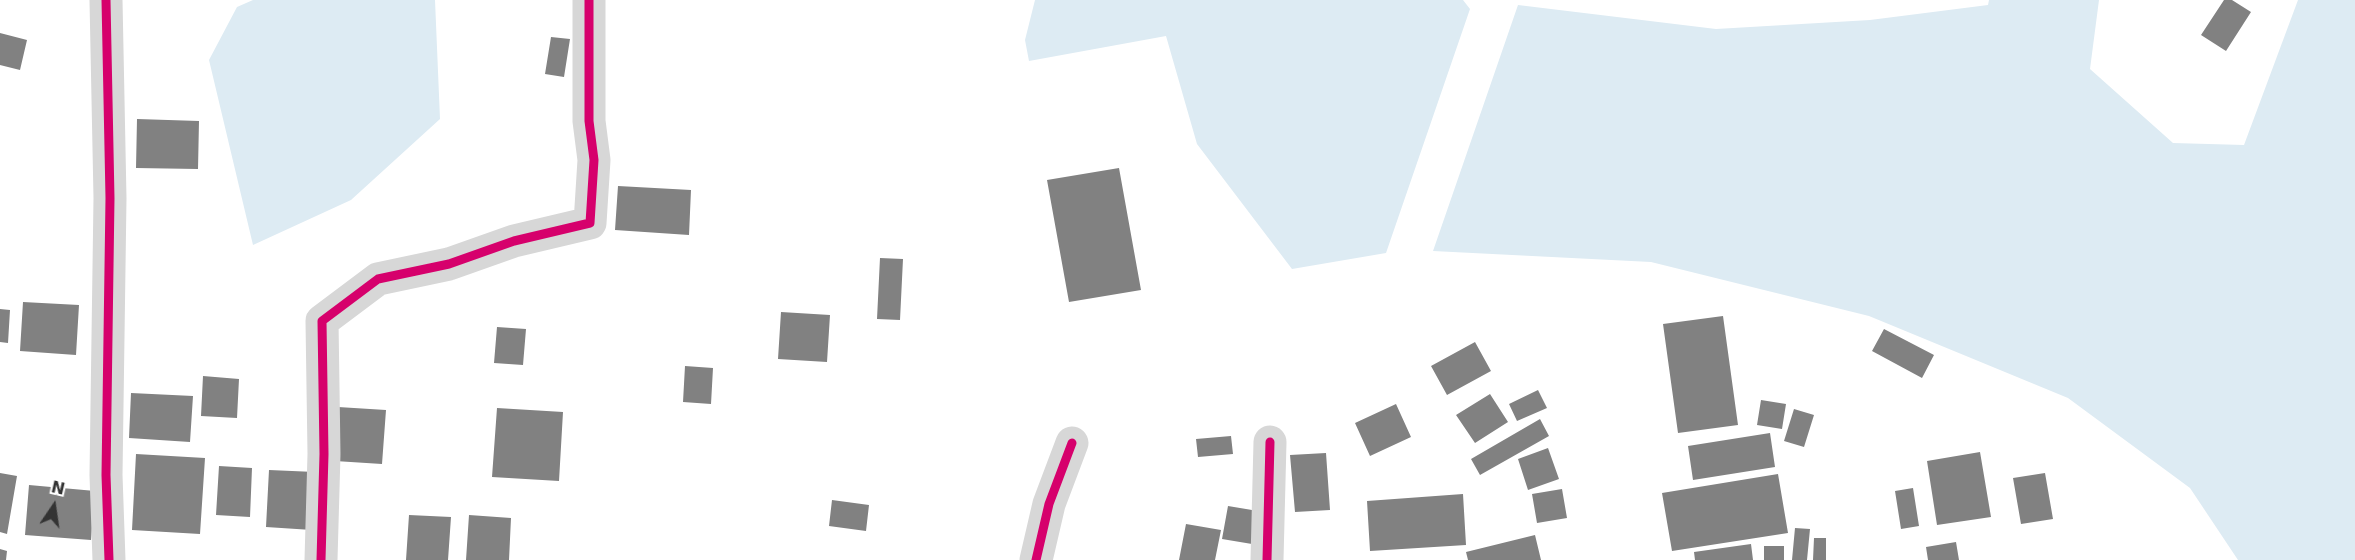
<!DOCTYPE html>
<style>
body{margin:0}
#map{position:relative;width:2355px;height:560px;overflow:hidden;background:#fff;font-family:"DejaVu Sans",sans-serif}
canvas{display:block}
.north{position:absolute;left:24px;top:476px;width:60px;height:60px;-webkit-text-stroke:4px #fff;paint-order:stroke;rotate:13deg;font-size:16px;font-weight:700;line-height:24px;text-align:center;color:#333}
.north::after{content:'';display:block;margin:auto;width:21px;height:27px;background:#333;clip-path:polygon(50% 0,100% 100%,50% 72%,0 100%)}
</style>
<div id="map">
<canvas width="2355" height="560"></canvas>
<div class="north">N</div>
</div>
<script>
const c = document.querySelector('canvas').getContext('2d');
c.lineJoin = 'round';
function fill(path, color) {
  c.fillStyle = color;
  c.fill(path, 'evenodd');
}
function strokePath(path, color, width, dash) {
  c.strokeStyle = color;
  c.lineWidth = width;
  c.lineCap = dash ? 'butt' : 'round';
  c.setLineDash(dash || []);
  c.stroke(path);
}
const water = new Path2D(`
 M253,0H435L440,119L351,200L253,245L209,60L237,7Z
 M1035,0H1463L1470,9L1386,253L1292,269L1197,144L1166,36L1029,61L1025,40Z
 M1989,0H2099L2090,69L2173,143L2244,145L2298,0H2355V560H2238L2190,488L2068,398L1869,316L1651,262L1433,251L1518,5L1716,29L1870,20L1988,5Z`);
const building = new Path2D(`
 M2224,0H2232L2251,12L2226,51L2201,35Z
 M0,33L27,40L20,70L0,65Z
 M551,37L570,39L564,77L545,74Z
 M137,119L199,121L198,169L136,168Z
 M1119,168L1141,290L1069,302L1047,180Z
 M618,186L691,190L689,235L615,230Z
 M880,258L903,259L900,320L877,319Z
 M23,302L79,305L76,355L20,351Z
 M0,309L10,310L8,343L0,342Z
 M781,312L830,315L827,362L778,359Z
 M1723,316L1738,425L1678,433L1663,324Z
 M497,327L526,329L523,365L494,363Z
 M1884,329L1934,355L1922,378L1872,351Z
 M1475,342L1491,371L1447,395L1431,366Z
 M685,366L713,368L711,404L683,402Z
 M203,376L239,379L237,418L201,416Z
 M1538,390L1547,408L1517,421L1509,404Z
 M131,393L193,396L190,442L129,438Z
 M1490,394L1508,422L1475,443L1456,415Z
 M1761,400L1786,404L1782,429L1757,425Z
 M1396,404L1411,437L1370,456L1355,423Z
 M338,407L386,410L382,464L335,461Z
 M497,408L563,412L559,481L492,477Z
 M1794,409L1814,415L1804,447L1784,441Z
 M1540,419L1549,436L1480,475L1471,459Z
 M1770,433L1775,467L1693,480L1688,446Z
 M1231,436L1233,454L1198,457L1196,439Z
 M1548,448L1559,479L1528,490L1518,459Z
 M1980,452L1991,517L1937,525L1927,461Z
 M1326,453L1330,510L1295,512L1290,455Z
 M136,454L205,458L200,534L132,530Z
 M219,466L252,468L250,517L216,515Z
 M269,470L315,472L312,530L266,527Z
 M0,473L17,476L7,534L0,532Z
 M2045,473L2053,519L2021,524L2013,478Z
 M1778,474L1788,533L1672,551L1662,493Z
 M29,485L95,491L91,540L25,535Z
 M1913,488L1919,526L1901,529L1895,491Z
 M1562,489L1567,518L1537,523L1532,494Z
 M1463,494L1466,545L1370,551L1367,501Z
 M832,500L869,505L866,531L829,526Z
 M1228,506L1264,512L1258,545L1222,539Z
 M409,515L451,517L448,560H406Z
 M469,515L511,518L509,560H466Z
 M1186,524L1221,530L1215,560H1179Z
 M1795,528L1810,529L1807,560H1792Z
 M1535,535L1541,560H1468L1466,552Z
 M1814,538H1826V560H1813Z
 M1956,542L1959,560H1928L1926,547Z
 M1751,544L1753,560H1695L1694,552Z
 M1764,546H1784V560H1764Z
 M0,549L7,551L6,560H0Z`);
const street = new Path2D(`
 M106,0L110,198L106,475L109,560
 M321,560L324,454L322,321L378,279L449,264L514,241L590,223L594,160L589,121V0
 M1036,560L1049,504L1072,443
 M1267,560L1270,442`);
const cycleway = new Path2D(`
 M106,0L110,198L106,475L109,560
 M321,560L324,454L322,321L378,279L449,264L514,241L590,223L594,160L589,121V0
 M1036,560L1049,504L1072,443
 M1267,560L1270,442`);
fill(water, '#ddebf3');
fill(building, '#818181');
strokePath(street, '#d7d7d7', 33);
strokePath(cycleway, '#d6006c', 9);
</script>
